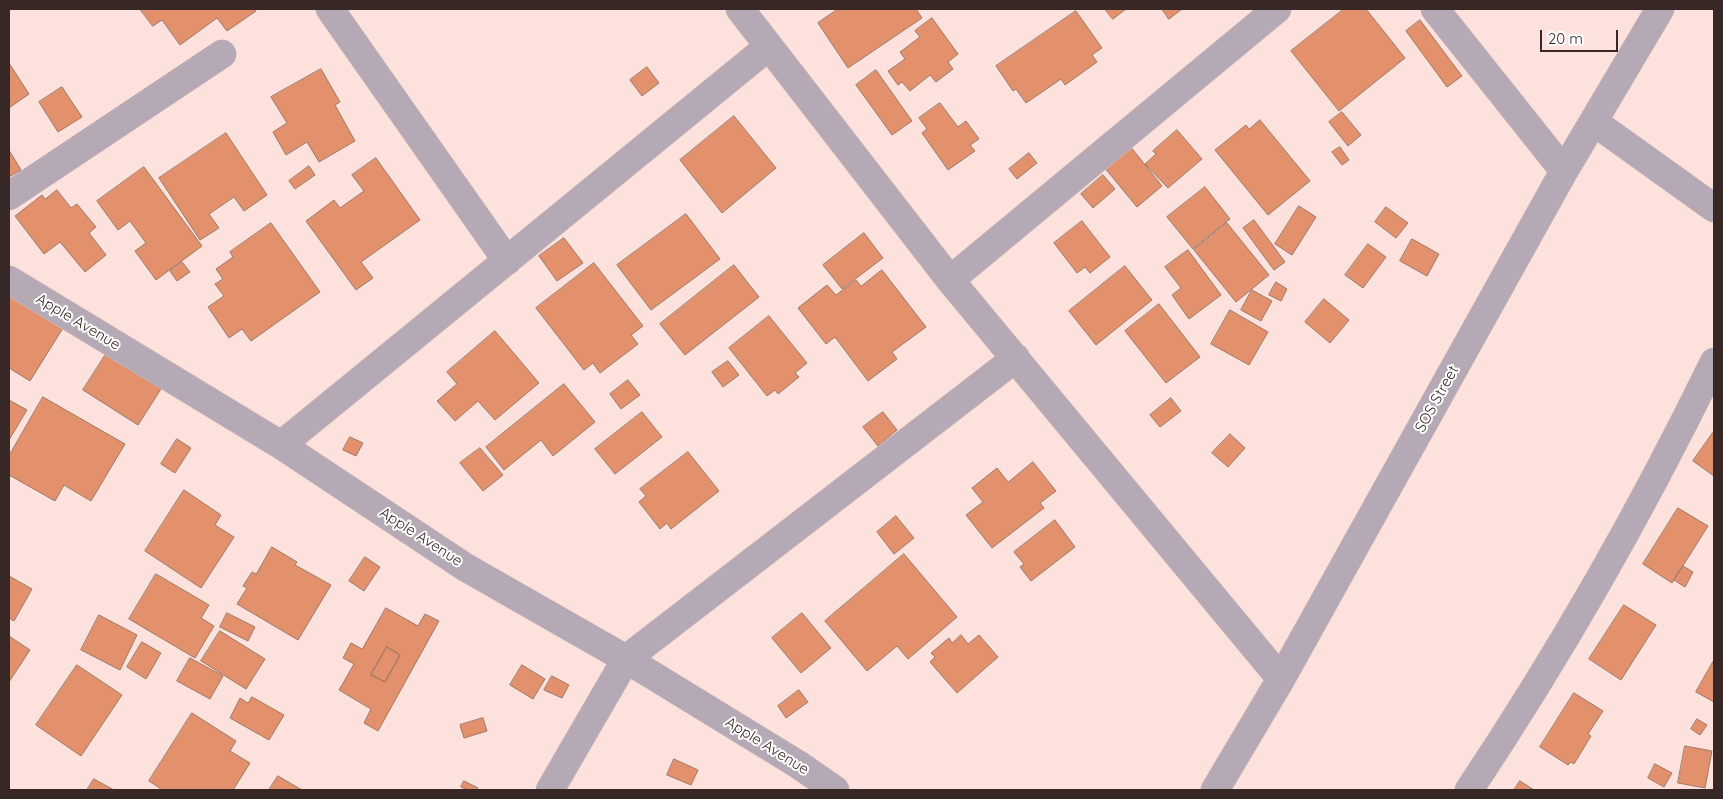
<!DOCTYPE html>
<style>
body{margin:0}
#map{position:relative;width:1723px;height:799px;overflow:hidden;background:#fce1dd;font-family:Quicksand,sans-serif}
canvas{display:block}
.frame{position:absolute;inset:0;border:10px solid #372725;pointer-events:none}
.scale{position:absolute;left:1540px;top:30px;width:78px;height:22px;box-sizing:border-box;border:2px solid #372725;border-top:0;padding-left:6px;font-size:15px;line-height:18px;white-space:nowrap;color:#372725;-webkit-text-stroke:4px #fff;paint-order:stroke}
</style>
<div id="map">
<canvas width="1723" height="799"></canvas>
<div class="frame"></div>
<div class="scale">20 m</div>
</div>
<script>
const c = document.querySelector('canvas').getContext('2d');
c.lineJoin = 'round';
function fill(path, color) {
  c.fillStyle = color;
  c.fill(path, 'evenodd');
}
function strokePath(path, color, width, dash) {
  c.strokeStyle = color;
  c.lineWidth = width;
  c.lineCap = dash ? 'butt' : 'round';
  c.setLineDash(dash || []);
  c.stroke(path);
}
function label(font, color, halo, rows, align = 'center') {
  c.font = font + ' Quicksand,sans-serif';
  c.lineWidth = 4;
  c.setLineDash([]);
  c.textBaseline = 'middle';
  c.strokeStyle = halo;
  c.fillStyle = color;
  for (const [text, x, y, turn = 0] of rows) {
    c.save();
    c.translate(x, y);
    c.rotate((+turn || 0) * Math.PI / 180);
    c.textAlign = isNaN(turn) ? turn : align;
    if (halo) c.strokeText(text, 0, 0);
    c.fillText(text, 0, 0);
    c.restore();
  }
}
const building = new Path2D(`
 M140,9H255L256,11L227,31L217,18L180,45L162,20L153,26Z
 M838,9H916L922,18L848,68L818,23Z
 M1105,9H1126L1113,19Z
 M1162,9H1182L1169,19Z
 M1344,9H1366L1405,58L1339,111L1291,51Z
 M1076,11L1102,48L1092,55L1097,62L1065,85L1061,79L1026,103L1016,89L1013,91L996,66Z
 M932,18L958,54L948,62L953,69L936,82L930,75L910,91L902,82L898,85L888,71L905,59L900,52L920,37L915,31Z
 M1420,20L1462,76L1447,87L1406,31Z
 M9,63L29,94L9,108Z
 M647,67L659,83L642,96L630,80Z
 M321,69L340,102L335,105L355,141L319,162L307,142L286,155L273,132L287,123L271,97Z
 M876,70L912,121L892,135L856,85Z
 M62,87L82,117L58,132L39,102Z
 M940,103L958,127L966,121L979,139L970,145L975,151L948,170L922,133L927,129L919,118Z
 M1342,112L1361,135L1348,146L1329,122Z
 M734,116L776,168L722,213L680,160Z
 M1260,120L1310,181L1268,215L1215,150L1246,125L1249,129Z
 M1177,130L1202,159L1168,188L1145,164L1156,154L1153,151Z
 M226,133L267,195L244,211L234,197L209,214L219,228L200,240L159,178Z
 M1130,146L1162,186L1137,207L1104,167Z
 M1340,147L1349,160L1342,165L1332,152Z
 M9,150L21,170L9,177Z
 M1029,153L1037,163L1017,179L1009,169Z
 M376,158L420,220L361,262L373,278L356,290L306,221L334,200L340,208L364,191L352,175Z
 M309,166L315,175L295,189L289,181Z
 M144,167L202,246L156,280L135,251L146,243L130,221L118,230L97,201Z
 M1103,175L1115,189L1093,208L1081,194Z
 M1205,187L1230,219L1193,249L1167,217Z
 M57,190L71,208L77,204L96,227L89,233L106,255L85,272L60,242L44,254L15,216L42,195L45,199Z
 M1299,206L1316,217L1292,255L1275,244Z
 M1386,207L1408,223L1396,238L1375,222Z
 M686,214L720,259L651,310L617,265Z
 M1254,220L1285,262L1274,270L1243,228Z
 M1082,221L1110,257L1090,273L1085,267L1077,273L1054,243Z
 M271,223L320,292L251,341L242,329L229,338L208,307L224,296L215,284L223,279L216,269L233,257L230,252Z
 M1227,223L1269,275L1236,302L1194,250Z
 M864,233L883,258L842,289L823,265Z
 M564,238L583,263L557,281L539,256Z
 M1412,239L1439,254L1427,276L1400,261Z
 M1368,244L1386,257L1363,288L1345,275Z
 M1188,250L1221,295L1189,319L1172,295L1181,288L1165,267Z
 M182,262L190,272L177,281L170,271Z
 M594,263L643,326L631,335L638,344L600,373L593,363L584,370L536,308Z
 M734,265L759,297L685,355L660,324Z
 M1125,266L1152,300L1096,345L1069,311Z
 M882,270L926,327L892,352L897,359L868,381L835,337L826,344L798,308L827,285L836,295L856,280L861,286Z
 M1276,282L1287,289L1281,301L1269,295Z
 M1252,290L1272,301L1261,321L1241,310Z
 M9,295L63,328L30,381L9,368Z
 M1324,299L1349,320L1330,343L1305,322Z
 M1159,304L1200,357L1166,383L1125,331Z
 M1230,310L1268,332L1249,365L1211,344Z
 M769,316L807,363L795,373L799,377L778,394L775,390L767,396L729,348Z
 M495,331L539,383L495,420L478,401L455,421L437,401L457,384L447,372Z
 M106,354L161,389L138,425L83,390Z
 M728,361L739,375L723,387L712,372Z
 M628,380L640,395L621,409L610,394Z
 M564,384L595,422L553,456L541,440L504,470L486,447Z
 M43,397L125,444L91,501L64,485L55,501L9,475V456Z
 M1171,398L1181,411L1160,427L1150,415Z
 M9,400L27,410L9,440Z
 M642,412L662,437L615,474L595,449Z
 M883,412L897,430L878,446L863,427Z
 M1714,431V476L1693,461Z
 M1230,434L1245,448L1228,467L1212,453Z
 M350,437L363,443L356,456L343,450Z
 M177,439L191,448L175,473L161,464Z
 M480,448L503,475L483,491L460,463Z
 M688,452L719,491L671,529L667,523L660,529L639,502L646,496L640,489Z
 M1033,462L1056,491L1040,503L1044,508L992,548L966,515L983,502L972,488L997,468L1008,482Z
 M184,490L221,515L215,525L234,537L201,588L145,551Z
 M1678,508L1708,526L1672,583L1643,564Z
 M896,516L914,538L894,554L877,532Z
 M1055,520L1075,547L1031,581L1020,567L1024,564L1014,552Z
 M272,547L297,562L295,565L331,585L298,640L237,604L247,588L243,586L252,572L256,574Z
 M904,554L957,617L908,659L897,646L867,671L825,621Z
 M365,557L380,567L364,591L349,581Z
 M1683,566L1693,572L1685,587L1674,580Z
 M156,574L209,605L201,618L214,626L195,658L129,619Z
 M9,576L32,589L14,621L9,618Z
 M1624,605L1656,625L1621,680L1589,659Z
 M386,608L418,626L425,614L439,621L378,731L364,723L371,709L339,690L354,664L343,658L351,643L362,649ZM387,647L400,655L385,682L371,675Z
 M227,613L255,627L248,641L220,627Z
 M802,613L831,648L801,673L772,638Z
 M99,615L137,635L120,670L81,650Z
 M220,631L265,659L246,689L201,661Z
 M961,635L968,644L979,635L998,657L957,693L930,662L935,657L931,653L949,638L952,643Z
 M9,636L30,650L9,682Z
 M142,642L161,653L146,679L127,667Z
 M387,647L400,655L385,682L371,675Z
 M190,658L223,676L210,699L177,681Z
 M1714,660V702L1696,692Z
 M77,665L122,695L81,756L36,725Z
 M522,665L545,679L533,699L510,685Z
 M552,676L569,685L562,698L544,690Z
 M799,690L808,702L786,718L778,706Z
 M1574,693L1603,711L1588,734L1591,736L1574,764L1571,762L1568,765L1540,747Z
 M252,697L284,715L269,740L230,718L240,698L248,703Z
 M192,713L236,741L230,751L250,763L233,790H160L161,789L149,781Z
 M483,718L487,731L464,738L460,725Z
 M1697,719L1707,725L1700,735L1691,729Z
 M1685,746L1712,751L1705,788L1678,783Z
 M674,759L698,770L691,785L667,775Z
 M1655,764L1672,773L1664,787L1648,778Z
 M278,776L302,790H269Z
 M94,779L114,790H87Z
 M464,781L478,788L476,790H468L461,787Z
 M1520,781L1534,790H1514Z`);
const minor = new Path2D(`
 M330,9L507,261
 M740,9L950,280L1281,679
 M1435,9L1564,171
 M1594,122L1714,208
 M9,196L222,54
 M9,280L281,445L465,567L626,659L799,765L835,790
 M950,280L1277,9
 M281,445L768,47
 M550,790L626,659L1016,358
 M1215,790L1281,679L1564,171L1660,9
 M1469,790C1559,655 1643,508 1714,362`);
const streetNames = [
 ["Apple Avenue",78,322,31],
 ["SOS Street",1437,399,-61],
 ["Apple Avenue",421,537,33],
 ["Apple Avenue",767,746,32]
];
fill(building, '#e2916c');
strokePath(building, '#9d7968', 1);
strokePath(minor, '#d5bcb8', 29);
strokePath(minor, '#b6a9b6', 28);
label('15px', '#372725', '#fff', streetNames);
</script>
